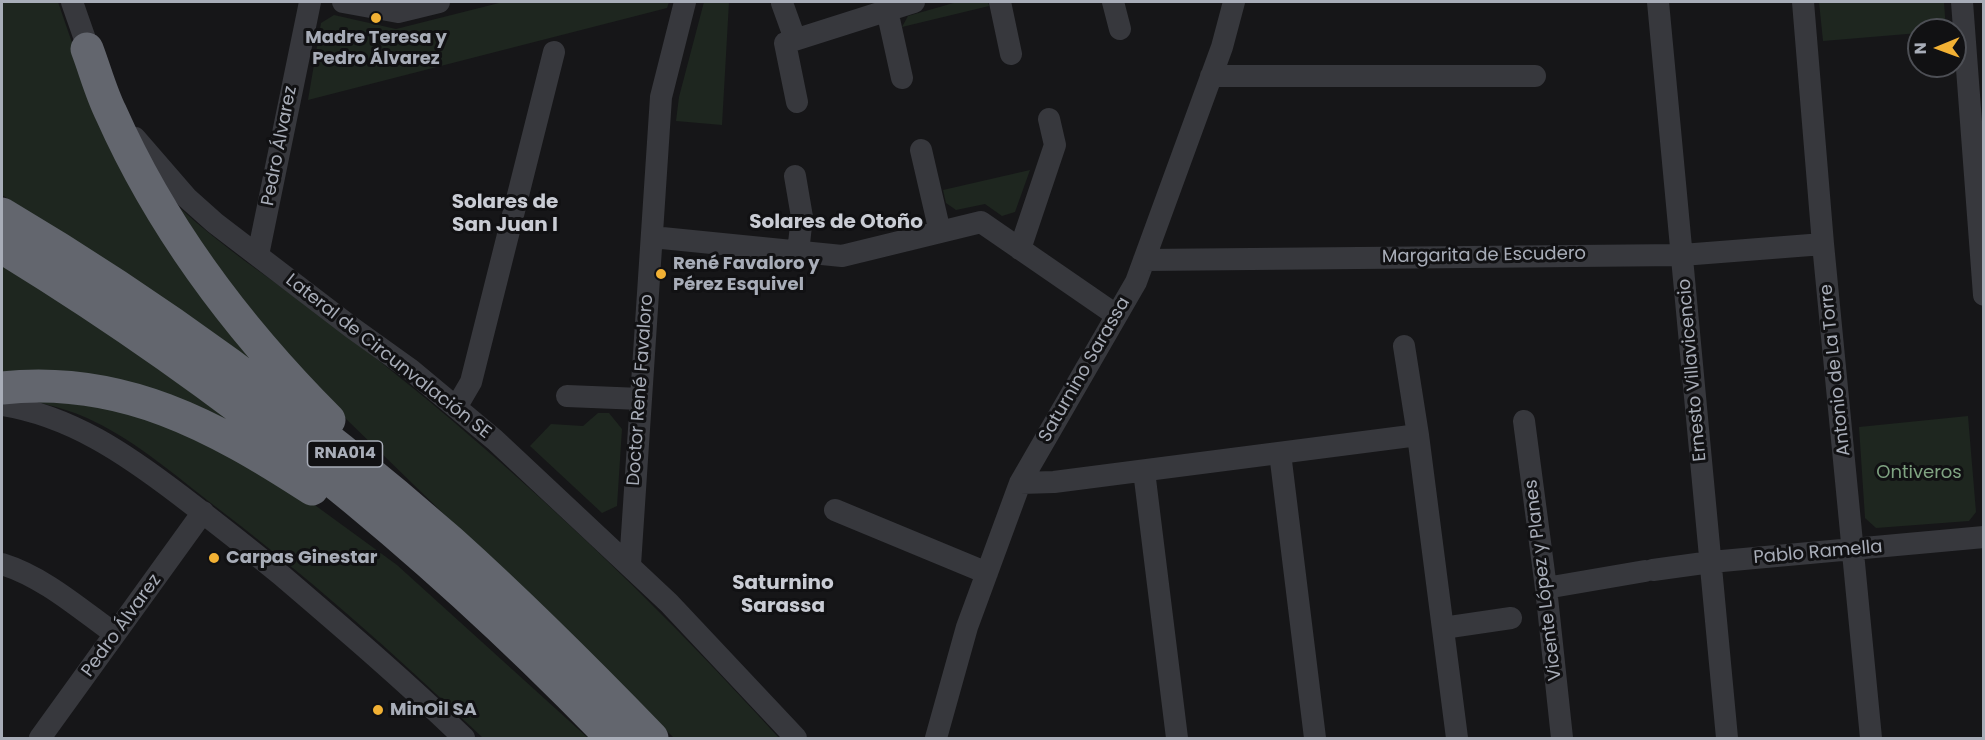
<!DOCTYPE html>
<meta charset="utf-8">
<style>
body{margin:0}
#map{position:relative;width:1985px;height:740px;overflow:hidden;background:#161618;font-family:Poppins,sans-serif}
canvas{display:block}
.frame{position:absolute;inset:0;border:3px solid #a8adb8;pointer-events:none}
.north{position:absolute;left:1907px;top:18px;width:60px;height:60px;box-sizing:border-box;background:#111113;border:2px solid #4d4f55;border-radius:50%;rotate:269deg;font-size:16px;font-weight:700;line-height:24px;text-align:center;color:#a8adb8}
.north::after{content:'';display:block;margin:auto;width:21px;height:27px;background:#f2b134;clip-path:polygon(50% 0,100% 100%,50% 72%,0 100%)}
</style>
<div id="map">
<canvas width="1985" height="740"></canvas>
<div class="frame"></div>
<div class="north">N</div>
</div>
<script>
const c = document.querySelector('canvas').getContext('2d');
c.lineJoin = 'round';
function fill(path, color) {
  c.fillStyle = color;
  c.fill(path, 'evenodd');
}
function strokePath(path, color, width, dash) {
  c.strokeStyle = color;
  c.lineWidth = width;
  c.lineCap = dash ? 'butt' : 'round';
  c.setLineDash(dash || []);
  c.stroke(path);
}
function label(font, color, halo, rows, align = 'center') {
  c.font = font + ' Poppins,sans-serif';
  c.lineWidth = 6;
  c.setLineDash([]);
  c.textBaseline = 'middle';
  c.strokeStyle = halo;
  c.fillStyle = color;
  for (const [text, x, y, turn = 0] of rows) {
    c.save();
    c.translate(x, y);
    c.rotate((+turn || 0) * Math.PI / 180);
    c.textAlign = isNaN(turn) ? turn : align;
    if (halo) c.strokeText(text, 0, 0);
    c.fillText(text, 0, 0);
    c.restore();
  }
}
const green = new Path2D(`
 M2,2H58L78,60L260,368L32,214L2,195Z
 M503,2H669L667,8L308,100L321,23L334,15L396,29Z
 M704,2H729L722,125L676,121L679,97Z
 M957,2H988L989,6L902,27L908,16Z
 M1819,2H1944L1946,30H1919V33L1823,41Z
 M1030,170L1015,212L1002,216L985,204L956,210L946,203L943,190Z
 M180,208C221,246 268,277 313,310C353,339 392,371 430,402C555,506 670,618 779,738H674L305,379L227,284Z
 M2,264L106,331L275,453L240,435L2,382Z
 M3,395L152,414L297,492L397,565L588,738H483C395,654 304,573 207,500C169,470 131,438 87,418C60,406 32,401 3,395Z
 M598,413H609L622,429L617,506L602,513L530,446L551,424L583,426Z
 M1968,416L1976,512L1969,521L1876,528L1865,518L1859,427Z`);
const minor = new Path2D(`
 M72,2L93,62
 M343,2L398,12L439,2
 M1000,2L1011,54
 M1113,2L1120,29
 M1658,2L1727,738
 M1803,2L1823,244L1871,738
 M1962,2L1984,295
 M782,3L795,39
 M887,10L902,78
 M1211,76H1535
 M797,102L785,43L914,2
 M135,138L187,198L215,223L351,327L411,370L495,440L669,603L796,738
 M921,150L940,232
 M795,176L802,217L798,252
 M652,237L842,256L981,222L1116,315
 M1020,249L1055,145L1049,119
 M258,255L310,2
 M1144,260L1682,255L1823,244
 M1404,346L1418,435L1457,738
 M567,396L641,399
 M2,405C71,416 126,454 181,496C215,522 248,548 281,575C343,628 405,681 464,738
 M457,406L471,382L554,52
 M1524,421L1546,588L1562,738
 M1280,453L1315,738
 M1144,471L1177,738
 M1020,483L1054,482L1418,435
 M835,510L987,573
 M2,564C44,577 80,609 115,634
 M630,565L661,97L685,2
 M1653,570L1711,562L1984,537
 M1546,588L1645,571
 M1443,628L1511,618
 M40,738L203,512
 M936,738L967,627L1020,483L1136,282L1222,47L1234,2`);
const highway = new Path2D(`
 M87,49C95,70 101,93 111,113C162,228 240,331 329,420
 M2,214C161,308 312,420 451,542C521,605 587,671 652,738
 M2,247C226,384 430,549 612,738
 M2,388C122,375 215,426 312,489`);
const markers = [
 [376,18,6,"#f2b134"],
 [661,274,6,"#f2b134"],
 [214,558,6,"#f2b134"],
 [378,710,6,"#f2b134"]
];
const shields = [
 [345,454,75]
];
const shieldNames = [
 ["RNA014",345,454]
];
const poiNames = [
 ["Madre Teresa y",376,38,"center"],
 ["Pedro Álvarez",376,59,"center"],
 ["René Favaloro y",673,264],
 ["Pérez Esquivel",673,285],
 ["Carpas Ginestar",226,558],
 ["MinOil SA",390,710]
];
const streetNames = [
 ["Pedro Álvarez",280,146,-79],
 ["Margarita de Escudero",1484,256,-1],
 ["Lateral de Circunvalación SE",388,357,38],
 ["Saturnino Sarassa",1085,370,-60],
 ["Ernesto Villavicencio",1693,370,-95],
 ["Antonio de La Torre",1836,370,-96],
 ["Doctor René Favaloro",641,390,-86],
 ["Pablo Ramella",1818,553,-5],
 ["Vicente López y Planes",1544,580,-97],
 ["Pedro Álvarez",122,626,-54]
];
const parkNames = [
 ["Ontiveros",1919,473]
];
const neighbourhoodNames = [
 ["Solares de",505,203],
 ["San Juan I",505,226],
 ["Solares de Otoño",836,223],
 ["Saturnino",783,584],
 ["Sarassa",783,607]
];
fill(green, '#1e261f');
strokePath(minor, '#37383d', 22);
strokePath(highway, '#63666e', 33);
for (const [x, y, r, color] of markers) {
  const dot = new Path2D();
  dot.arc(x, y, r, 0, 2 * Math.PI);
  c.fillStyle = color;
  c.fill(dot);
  strokePath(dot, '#111113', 2);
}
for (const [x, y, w] of shields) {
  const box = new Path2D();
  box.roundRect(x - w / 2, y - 13, w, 26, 4.5);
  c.fillStyle = '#111113';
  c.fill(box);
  strokePath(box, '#a8adb8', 1.5);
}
label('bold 16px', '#a8adb8', null, shieldNames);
label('bold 18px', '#a8adb8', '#111113', poiNames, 'left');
label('18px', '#a8adb8', '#111113', streetNames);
label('18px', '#7fa381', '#111113', parkNames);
label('bold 20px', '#c9ccd4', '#111113', neighbourhoodNames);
</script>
